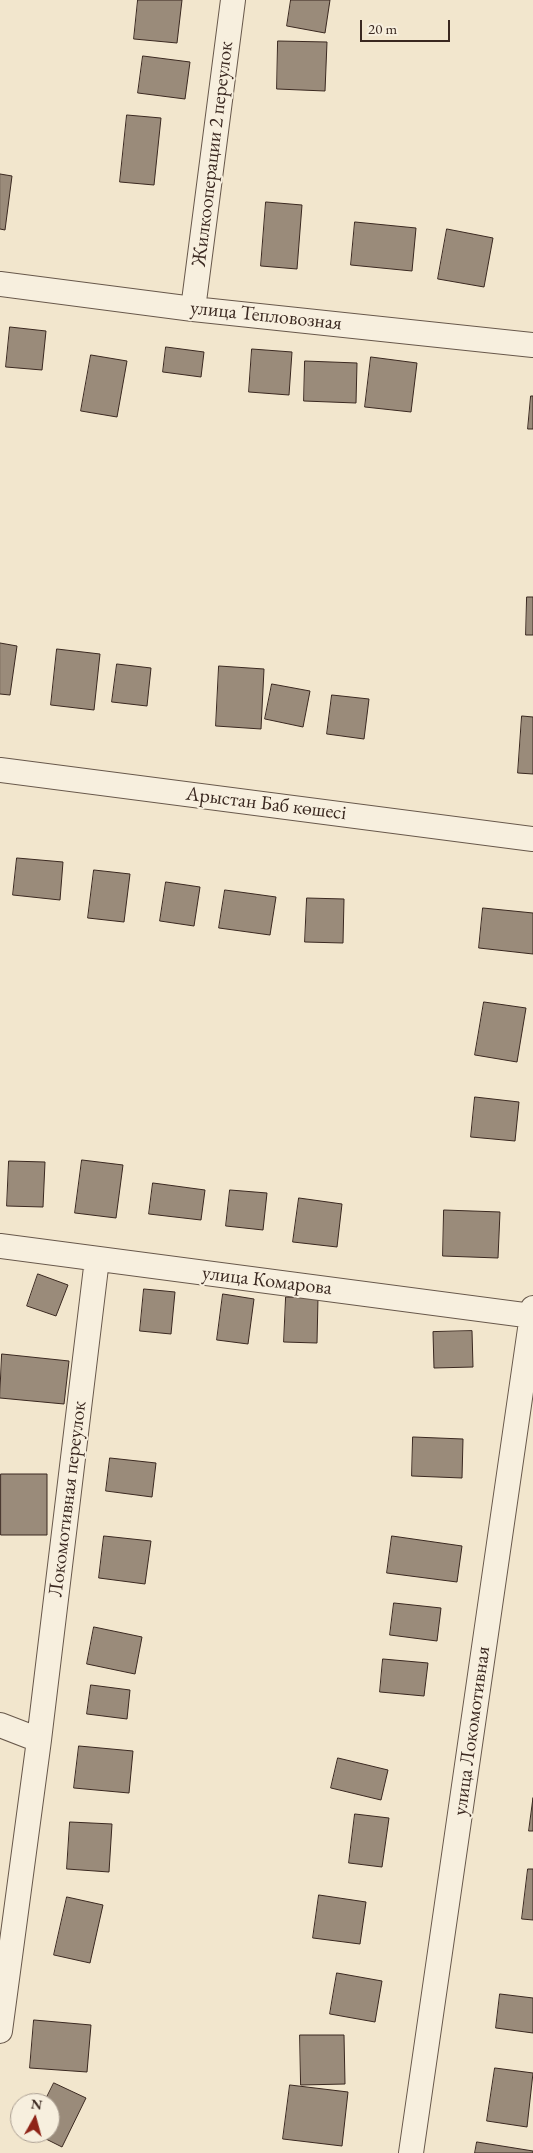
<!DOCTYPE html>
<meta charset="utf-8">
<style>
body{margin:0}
#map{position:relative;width:533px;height:2153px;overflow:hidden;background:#f2e6cd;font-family:"EB Garamond",serif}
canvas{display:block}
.north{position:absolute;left:10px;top:2093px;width:50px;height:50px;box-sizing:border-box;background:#f7efde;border:1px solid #ab9f92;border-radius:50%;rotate:7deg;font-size:14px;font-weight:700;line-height:20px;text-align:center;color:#3a2820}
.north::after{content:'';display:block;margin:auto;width:18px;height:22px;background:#8f2418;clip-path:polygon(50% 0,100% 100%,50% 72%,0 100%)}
.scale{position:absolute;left:360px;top:20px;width:90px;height:22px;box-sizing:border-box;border:2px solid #3a2820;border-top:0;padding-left:6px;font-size:15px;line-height:18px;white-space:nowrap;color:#3a2820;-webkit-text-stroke:4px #f7efde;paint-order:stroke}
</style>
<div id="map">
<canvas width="533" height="2153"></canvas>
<div class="north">N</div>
<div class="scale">20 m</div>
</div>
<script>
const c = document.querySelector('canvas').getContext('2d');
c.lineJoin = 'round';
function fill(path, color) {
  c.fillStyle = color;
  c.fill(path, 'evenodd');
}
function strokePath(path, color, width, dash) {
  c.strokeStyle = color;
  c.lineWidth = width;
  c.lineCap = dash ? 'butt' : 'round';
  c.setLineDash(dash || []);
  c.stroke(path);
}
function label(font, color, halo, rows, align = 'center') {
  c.font = font + ' "EB Garamond",serif';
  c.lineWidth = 4;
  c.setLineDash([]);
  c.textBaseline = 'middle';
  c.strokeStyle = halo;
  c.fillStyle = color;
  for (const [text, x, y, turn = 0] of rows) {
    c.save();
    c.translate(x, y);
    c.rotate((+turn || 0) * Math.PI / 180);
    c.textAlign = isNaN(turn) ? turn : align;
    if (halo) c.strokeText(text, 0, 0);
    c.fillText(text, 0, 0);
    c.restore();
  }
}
const building = new Path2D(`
 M138,0H182L177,43L134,39Z
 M291,0H330L325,33L287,26Z
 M278,41L327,42L325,91L277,89Z
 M143,56L190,62L185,99L138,93Z
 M127,115L161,118L154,185L120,182Z
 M0,174L12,176L5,230L0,229Z
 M266,202L302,205L297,269L261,266Z
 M355,222L416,228L412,271L351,265Z
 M447,229L493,238L484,287L438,279Z
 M10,327L46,331L42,370L6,367Z
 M166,347L204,352L201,377L163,372Z
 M252,349L292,352L289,395L249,392Z
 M91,355L127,361L117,417L81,411Z
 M371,357L417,363L411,412L365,407Z
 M305,361L357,363L356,403L304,401Z
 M531,396H533V429H528Z
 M527,597H533V635H526Z
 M0,643L17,646L10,695L0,694Z
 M57,649L100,654L94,710L51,705Z
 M117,664L151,668L147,706L112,702Z
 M219,666L264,669L261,729L216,726Z
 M272,684L310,691L303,727L265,719Z
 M332,695L369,699L364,739L327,734Z
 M522,716L533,717V774L518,773Z
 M17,858L63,862L60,900L13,895Z
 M94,870L130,874L124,922L88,918Z
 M166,882L200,887L194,926L160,921Z
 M225,890L276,897L270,935L219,928Z
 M307,898L344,899L343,943L305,942Z
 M483,908L533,913V954L479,948Z
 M484,1002L526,1008L517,1062L475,1055Z
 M475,1097L519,1102L515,1141L471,1137Z
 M82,1160L123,1165L116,1218L75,1213Z
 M9,1161L45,1162L43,1207L7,1206Z
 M153,1183L205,1190L201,1220L149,1214Z
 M230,1190L267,1193L263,1230L226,1226Z
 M299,1198L342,1204L337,1247L293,1242Z
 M444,1210L500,1212L498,1258L443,1256Z
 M38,1274L68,1285L56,1316L27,1306Z
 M144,1289L175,1292L171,1334L140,1331Z
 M223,1294L254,1299L248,1344L217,1340Z
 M286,1297L318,1298L317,1343L284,1342Z
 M472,1331L473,1367L434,1368L433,1332Z
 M2,1354L69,1361L64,1404L0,1398Z
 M413,1437L463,1439L462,1478L412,1476Z
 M110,1458L156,1463L152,1497L106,1491Z
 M1,1474H47V1535H1Z
 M104,1536L151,1541L145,1584L99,1578Z
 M392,1536L462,1546L457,1582L387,1573Z
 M394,1603L441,1608L437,1641L390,1635Z
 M94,1627L142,1637L135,1674L87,1664Z
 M383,1659L428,1663L424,1696L380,1692Z
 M91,1685L130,1690L127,1719L87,1714Z
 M79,1746L133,1751L129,1793L74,1788Z
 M338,1758L388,1770L381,1800L331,1788Z
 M533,1798V1831H529Z
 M355,1814L389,1818L382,1867L349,1863Z
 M70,1822L112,1824L109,1872L67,1869Z
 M528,1869H533V1920L522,1919Z
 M319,1895L366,1902L360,1944L313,1938Z
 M67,1897L103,1905L90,1963L54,1955Z
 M337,1973L382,1981L375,2022L330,2014Z
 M500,1994L533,1998V2033L496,2028Z
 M34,2020L91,2025L87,2072L30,2068Z
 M300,2035H344L345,2084L301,2085Z
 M495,2068L533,2073L527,2127L487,2121Z
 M54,2083L86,2098L62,2147L34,2133H50V2103H44Z
 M290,2085L348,2092L342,2146L283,2139Z
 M477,2142L533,2151V2153H475Z`);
const minor = new Path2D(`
 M0,284L193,309L533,345
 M193,309L233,0
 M0,770L533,839
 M0,1246L533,1316
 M0,1725L39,1740
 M0,2031L39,1740L97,1259
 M411,2153L533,1308`);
const streetNames = [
 ["Жилкооперации 2 переулок",213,154,-83],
 ["улица Тепловозная",266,316,6],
 ["Арыстан Баб көшесі",266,804,7],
 ["улица Комарова",267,1281,7],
 ["Локомотивная переулок",68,1499,-83],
 ["улица Локомотивная",472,1731,-82]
];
fill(building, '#9a8b7a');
strokePath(building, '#3a2820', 1);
strokePath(minor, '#68584b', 26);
strokePath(minor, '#f7efde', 24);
label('20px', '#3a2820', '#f7efde', streetNames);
</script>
